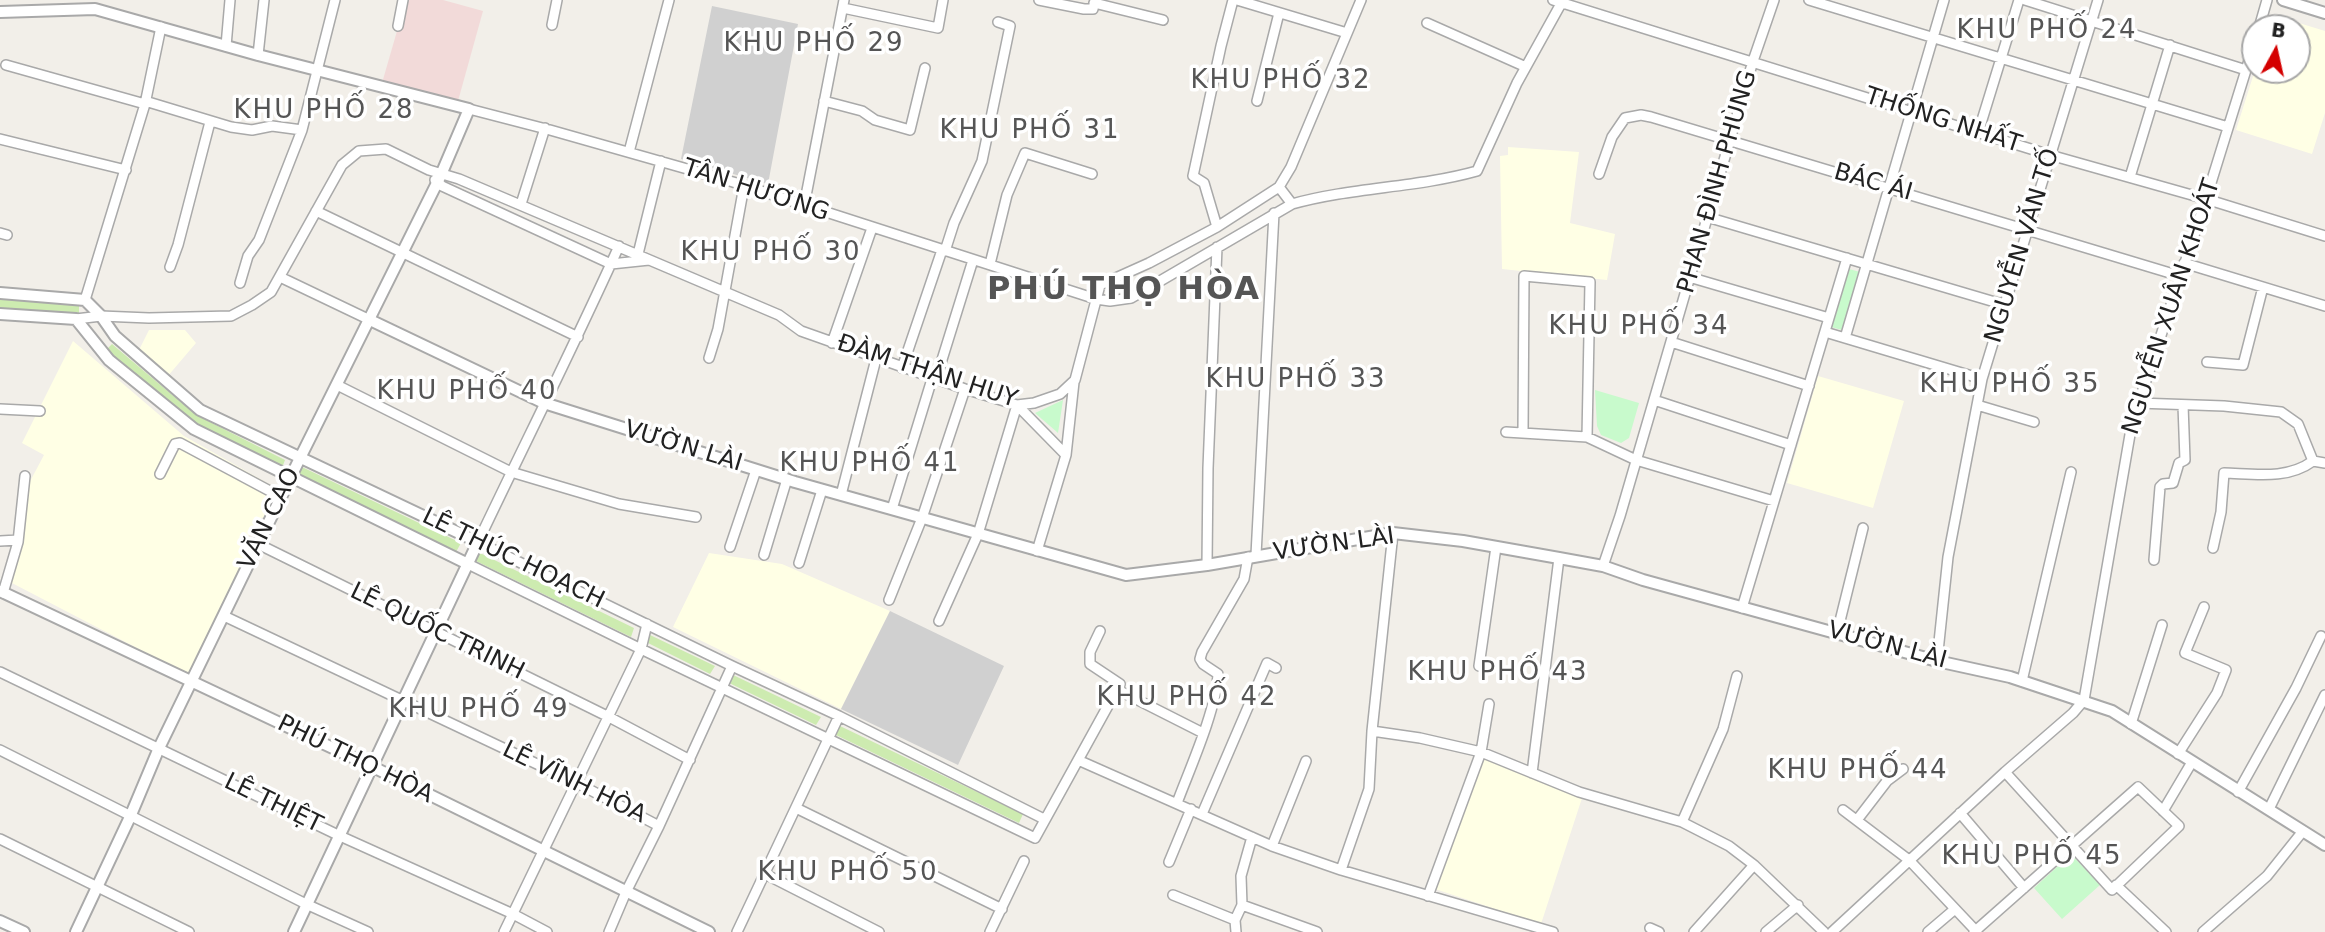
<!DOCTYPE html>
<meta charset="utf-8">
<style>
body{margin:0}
#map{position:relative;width:2325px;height:932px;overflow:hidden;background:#f2efe9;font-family:"DejaVu Sans",sans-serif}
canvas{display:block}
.north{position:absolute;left:2241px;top:14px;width:70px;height:70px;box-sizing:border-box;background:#fff;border:2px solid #a7a7a7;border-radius:50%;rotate:8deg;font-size:19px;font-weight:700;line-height:28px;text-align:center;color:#222}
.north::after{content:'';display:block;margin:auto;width:24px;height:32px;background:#d40000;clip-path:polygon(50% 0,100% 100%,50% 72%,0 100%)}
</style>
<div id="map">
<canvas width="2325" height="932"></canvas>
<div class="north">B</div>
</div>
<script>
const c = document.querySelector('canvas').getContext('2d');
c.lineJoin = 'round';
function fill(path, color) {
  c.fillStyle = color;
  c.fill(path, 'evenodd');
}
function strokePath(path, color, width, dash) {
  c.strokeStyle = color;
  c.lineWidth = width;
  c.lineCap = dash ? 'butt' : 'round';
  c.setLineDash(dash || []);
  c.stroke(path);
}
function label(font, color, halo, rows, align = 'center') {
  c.font = font + ' "DejaVu Sans",sans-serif';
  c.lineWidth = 7;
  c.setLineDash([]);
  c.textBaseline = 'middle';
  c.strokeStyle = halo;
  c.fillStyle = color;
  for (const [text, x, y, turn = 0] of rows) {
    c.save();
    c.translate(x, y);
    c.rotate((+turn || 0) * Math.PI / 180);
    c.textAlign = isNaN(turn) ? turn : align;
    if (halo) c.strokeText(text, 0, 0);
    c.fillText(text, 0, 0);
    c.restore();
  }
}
const commercial = new Path2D(`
 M406,0H443L483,11L458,101L382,83Z`);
const education = new Path2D(`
 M2273,15L2325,31V113L2312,154L2236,130L2255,70H2297V28H2269Z
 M1508,147L1579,152L1570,223L1615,234L1607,280L1502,269L1500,156L1508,155Z
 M149,330H185L196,343L167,377L138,352Z
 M73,341L184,436L278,489L267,516L258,519L242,547L245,558L189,675L10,582L27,487L44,455L22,443Z
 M1818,376L1904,401L1873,508L1787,483Z
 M709,553L782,564L890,611L841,709L673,627Z
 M1483,758L1582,798L1541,924L1435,889Z`);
const religious = new Path2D(`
 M712,6L798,24L768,184L681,159Z
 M890,611L1004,666L958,765L841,709Z`);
const grass = new Path2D(`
 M0,298L79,302V313L0,308Z
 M112,344L196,415L285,460L282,468L193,422L106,350Z
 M302,467L461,543L456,552L299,475Z
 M480,553L634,628L631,637L476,561Z
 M650,635L715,666L710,674L646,642Z
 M731,674L821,717L816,725L727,682Z
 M840,726L1023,814L1019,823L836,735Z`);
const park = new Path2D(`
 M1849,269L1860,272L1842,330L1831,327Z
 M1595,390L1639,403L1629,438L1621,443L1601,435L1597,426Z
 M1063,400L1058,433L1035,413Z
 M2071,854L2100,885L2062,919L2034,888Z`);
const minor = new Path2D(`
 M1039,0L1084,9H1093L1095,0
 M1237,0L1347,33
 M1553,0L2050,155L2206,199L2325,236
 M1809,0L2228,127
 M2025,0L2246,70
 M1094,3L1163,20
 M843,8L938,28L943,0
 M1427,23L1526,67
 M552,25L557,0
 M398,26L403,0
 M2259,28L2267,0
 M226,46L230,0
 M258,55L264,0
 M6,65L145,104
 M145,101L231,127L252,130L272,126L302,130
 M824,101L862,111L875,120L910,130L925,68
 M1257,101L1279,13
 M469,109L550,130L733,182L1096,299L1110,301L1131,298L1292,204C1353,187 1416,188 1477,171L1517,83L1563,0
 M1978,133L2019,0
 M0,139L126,170
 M629,152L669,0
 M1599,174L1612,137L1625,118L1641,115L1651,117L2180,276
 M2130,177L2170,45
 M435,180L442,186L611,264L649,260
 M1279,187L1292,204
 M521,204L545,128
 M804,206L844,0
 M316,211L578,337
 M1707,217L2005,305
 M1217,227L1204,183L1193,176L1221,46L1233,0
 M0,233L7,235
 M619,246C574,346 525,443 478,542L732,666L839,716L1044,819
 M945,251L954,223L982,161L1010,26L998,22
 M637,258L661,161
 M2184,263L2325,306
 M990,264L1007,195L1025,153L1092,174
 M170,267L178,245L210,122
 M280,277L370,320
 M1689,277L1829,318
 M240,283L248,256L259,240L302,130L335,0
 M85,300L145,104L161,27
 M76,319L101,316L149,318L231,316L252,305L271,292L342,165L359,151L386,149L429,170L459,179L779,315L801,331L965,389L1017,405L1034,403L1060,394L1075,380L1100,285L1149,263L1217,227L1279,187L1291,167L1361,0
 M1825,332L1982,379
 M1845,338L1944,0
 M1671,342L1809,386
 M832,343L872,228
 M709,358L718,329L744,186
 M2207,362L2243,365L2263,287
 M902,368L942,250
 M936,379L973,260
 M337,385L511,472L619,504L696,517
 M1654,400L1791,445
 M2138,403L2224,406L2281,412L2298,424L2313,461L2325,463
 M1977,405L2034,422
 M0,409L40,411
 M1506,432L1587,437L1636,460L1774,501
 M1523,432L1524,276L1590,282L1587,437
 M160,474L175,444L180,443L281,497
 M841,495L876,359
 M892,509L932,379
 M0,541L18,540
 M258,544L609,717L690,760
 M730,547L756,470
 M2213,548L2221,512L2224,473C2255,474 2287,480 2313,461
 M1037,551L1066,455L1074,382
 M764,555L787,479
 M1256,555L1274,213
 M2154,560L2160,487L2163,484L2173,483L2179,463L2185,460L2183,405
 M799,563L822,490
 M468,564L641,649L1035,838L1120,684L1090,664V652L1100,631
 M1207,565L1208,468L1217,247
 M1603,566L1620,516L1753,61L1774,0
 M3,593L18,542L25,476
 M889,600L922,518L965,389
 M1742,608L1847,258
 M224,616L575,782L659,826
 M939,621L978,534L1017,405L1066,455
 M1837,633L1863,528
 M1937,661L1948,557L1982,379L2098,0
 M1479,666L1496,547
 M0,672L340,836L513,914L547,932
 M2022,681L2071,472
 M1118,690L1203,733
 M2131,724L2162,625
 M1372,731L1420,738L1481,752L1579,792L1682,822L1729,846L1754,865L1824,932
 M0,750L306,904L368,932
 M2178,754L2217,693L2226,670L2185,653L2204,607
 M1078,760L1272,846L1341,870L1553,932
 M1532,773L1559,558
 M2238,792L2296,688L2321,636
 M1177,803C1190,768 1216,711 1218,674L1203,664L1200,659L1202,652L1244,579L1248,557
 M796,808L1002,909
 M2269,809L2325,695
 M1843,810L1909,860L1977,932
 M2163,811L2192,762
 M1960,813L2024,888
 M1202,814L1267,663L1276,668
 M1857,820L1887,781L1903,769
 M1682,822L1723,729L1737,676
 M0,839L189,932
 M1272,846L1306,761
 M1169,862L1191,809
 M1341,870L1369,789L1372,731L1393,533
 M765,874L879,932
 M2116,885L2166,932
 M1173,895L1235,920
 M1428,896L1481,752L1489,704
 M1242,905L1317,932
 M1650,928L1659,932
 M504,932L641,649L647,624
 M609,932L626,892L659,826L732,666
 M737,932L839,716
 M990,932L1024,861
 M1236,932L1235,920L1242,905L1241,876L1252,837
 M1694,932L1754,865
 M1766,932L1798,905
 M1832,932L2005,772L2073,713L2084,700L2132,423L2206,199L2255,41
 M1928,932L1955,909
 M1974,932L2138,787L2179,826L2112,890L2005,772
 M2203,932L2267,876L2303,831`);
const tertiary = new Path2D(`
 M2283,0L2325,13
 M0,12L95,9L258,55L469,109L440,177L300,458L159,748L130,817L76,932
 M0,293L85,300L101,316L115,336L200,410L478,542L294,932
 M0,314L76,319L109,360L194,429L468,564
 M370,320L544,403L795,482L1126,575L1207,565L1393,533L1463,541L1559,558L1603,566L1643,580L1937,661L2010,677L2112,711L2325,845
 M0,591L373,767L709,932
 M0,921L24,932`);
const streetNames = [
 ["THỐNG NHẤT",1943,121,18],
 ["PHAN ĐÌNH PHÙNG",1718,182,-74],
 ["BÁC ÁI",1873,183,16],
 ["TÂN HƯƠNG",756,191,18],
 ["NGUYỄN VĂN TỐ",2023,246,-73],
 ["NGUYỄN XUÂN KHOÁT",2172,307,-72],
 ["ĐÀM THẬN HUY",927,372,18],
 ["VƯỜN LÀI",683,447,17],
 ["VĂN CAO",270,519,-64],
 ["VƯỜN LÀI",1334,545,-8],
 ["LÊ THÚC HOẠCH",513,559,26],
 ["LÊ QUỐC TRINH",437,632,26],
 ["VƯỜN LÀI",1887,646,15],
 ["PHÚ THỌ HÒA",355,760,26],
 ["LÊ VĨNH HÒA",574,783,26],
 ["LÊ THIỆT",273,804,26]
];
const neighbourhoodNames = [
 ["KHU PHỐ 24",2047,31],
 ["KHU PHỐ 29",814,44],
 ["KHU PHỐ 32",1281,81],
 ["KHU PHỐ 28",324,111],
 ["KHU PHỐ 31",1030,131],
 ["KHU PHỐ 30",771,253],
 ["KHU PHỐ 34",1639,327],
 ["KHU PHỐ 33",1296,380],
 ["KHU PHỐ 35",2010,385],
 ["KHU PHỐ 40",467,392],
 ["KHU PHỐ 41",870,464],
 ["KHU PHỐ 43",1498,673],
 ["KHU PHỐ 42",1187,698],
 ["KHU PHỐ 49",479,710],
 ["KHU PHỐ 44",1858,771],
 ["KHU PHỐ 45",2032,857],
 ["KHU PHỐ 50",848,873]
];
const districtNames = [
 ["PHÚ THỌ HÒA",1124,291]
];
fill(commercial, '#f2dad9');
fill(education, '#ffffe5');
fill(religious, '#d0d0d0');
fill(grass, '#cdebb0');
fill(park, '#c8facc');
strokePath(minor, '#a9a9a9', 12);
strokePath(tertiary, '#a9a9a9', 14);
strokePath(minor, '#fff', 9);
strokePath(tertiary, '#fff', 10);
label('24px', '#222', '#fff', streetNames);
c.letterSpacing = '2px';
label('26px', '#555', '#fff', neighbourhoodNames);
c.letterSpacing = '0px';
c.letterSpacing = '2px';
label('bold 32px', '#555', '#fff', districtNames);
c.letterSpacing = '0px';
</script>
